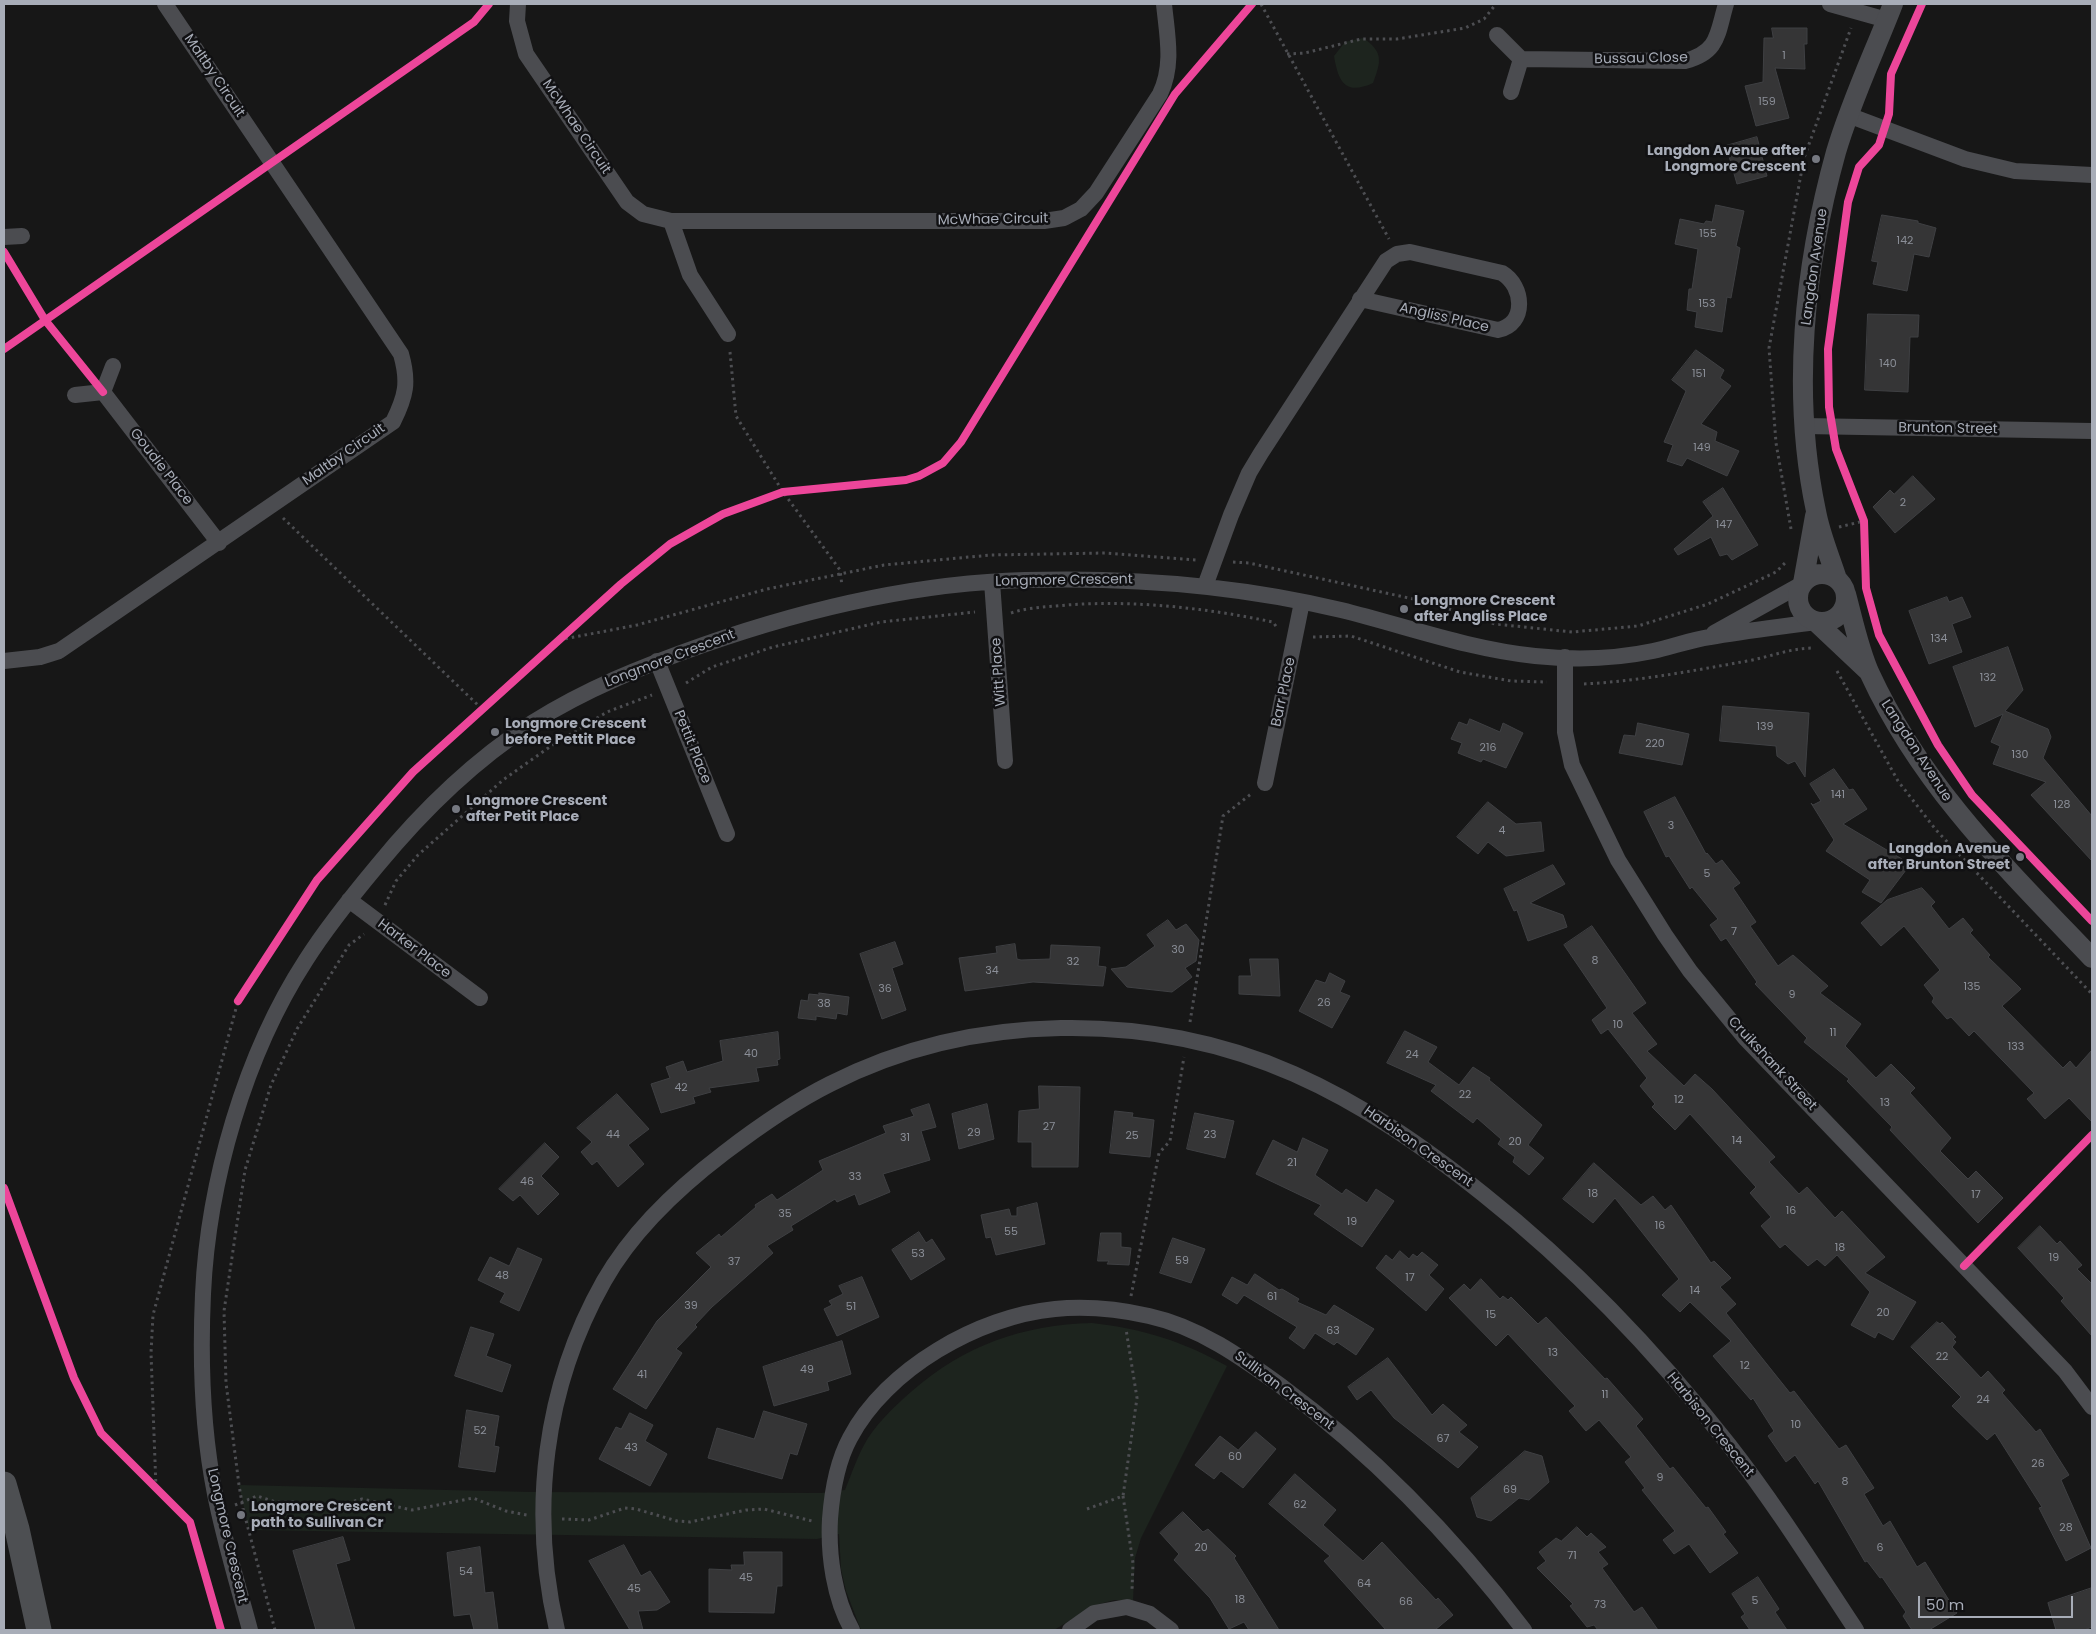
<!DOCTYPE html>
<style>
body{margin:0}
#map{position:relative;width:2096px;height:1634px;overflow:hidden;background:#171717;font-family:Poppins,sans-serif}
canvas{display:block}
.frame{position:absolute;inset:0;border:5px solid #a8adb8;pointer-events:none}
.scale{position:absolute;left:1918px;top:1596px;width:155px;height:22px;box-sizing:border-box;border:2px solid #a8adb8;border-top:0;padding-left:6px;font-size:15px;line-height:18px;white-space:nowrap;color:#a8adb8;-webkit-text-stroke:4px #111113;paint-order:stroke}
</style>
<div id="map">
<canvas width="2096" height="1634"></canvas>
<div class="frame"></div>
<div class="scale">50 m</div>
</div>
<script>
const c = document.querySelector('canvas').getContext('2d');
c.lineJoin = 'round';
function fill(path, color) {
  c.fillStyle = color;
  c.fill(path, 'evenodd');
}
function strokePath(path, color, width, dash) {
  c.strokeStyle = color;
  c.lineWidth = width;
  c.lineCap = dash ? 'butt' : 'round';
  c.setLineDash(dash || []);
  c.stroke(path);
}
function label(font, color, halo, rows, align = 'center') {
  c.font = font + ' Poppins,sans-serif';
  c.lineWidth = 5;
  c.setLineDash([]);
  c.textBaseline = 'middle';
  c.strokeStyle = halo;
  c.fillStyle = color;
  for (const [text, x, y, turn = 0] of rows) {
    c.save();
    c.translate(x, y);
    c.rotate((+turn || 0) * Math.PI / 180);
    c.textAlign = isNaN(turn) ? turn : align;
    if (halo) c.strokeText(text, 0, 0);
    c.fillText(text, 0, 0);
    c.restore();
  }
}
const green = new Path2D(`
 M1363,38C1384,52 1381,62 1373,83C1345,96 1338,81 1334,56L1345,42Z
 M1092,1323C1144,1329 1182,1341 1227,1366L1141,1538L1135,1558L1133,1601L1114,1600L1096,1605L1054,1630H861L846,1591L841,1569L839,1534L817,1539L249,1530L239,1485L531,1492L821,1493L845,1490C852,1473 858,1454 868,1438C880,1420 896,1405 912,1391C965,1345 1022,1325 1092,1323Z`);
const building = new Path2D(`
 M1772,28H1807V44H1804L1805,69L1775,68L1789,118L1756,126L1745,86L1763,82L1764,38H1773Z
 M1757,137L1767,176L1737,184L1726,146Z
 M1716,205L1744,211L1736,246L1740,248L1731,298L1727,297L1722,332L1695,327L1697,312L1687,310L1689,289H1692L1698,249L1675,244L1680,219L1704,224L1706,221L1712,222Z
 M1882,215L1918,221V223L1936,228L1929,257L1914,254L1907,291L1873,284L1878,262L1872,261Z
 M1868,314L1919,315L1918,337H1910L1908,392L1865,390Z
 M1696,350L1724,370L1720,378L1731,386L1701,424L1717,432L1715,441L1739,451L1727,476L1687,458L1682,466L1667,461L1673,445L1664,442L1686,391L1672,380Z
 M1913,476L1935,499L1895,533L1873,507L1890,490L1894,494Z
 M1723,488L1758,545L1732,560L1727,554L1720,556L1711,537L1678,555L1674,549L1713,516L1703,502Z
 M1947,597L1949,602L1962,597L1971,617L1952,624L1962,652L1929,664L1909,611Z
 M2008,647L2023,690L2005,711L2048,729L2051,737L2043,758L2092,816V861L2031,795L2046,782L1993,764L2000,746L1991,742L2003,714L1975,727L1953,667Z
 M1723,706L1809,713L1805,777L1795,761L1788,764L1777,756L1776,746L1720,741Z
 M1470,719L1500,732L1503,723L1523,733L1506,768L1483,759L1481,762L1458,753L1462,743L1451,739L1459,722L1467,725Z
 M1638,723L1689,734L1682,765L1619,753L1624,735L1635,736Z
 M1834,769L1849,790L1853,789L1867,809L1843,824L1907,862L1903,868L1906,870L1881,903L1862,892L1870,880L1826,851L1834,840L1811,803L1813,805L1821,801L1810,784Z
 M1675,797L1706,854L1707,853L1716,864L1722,860L1740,883L1733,888L1756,922L1750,926L1778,966L1793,955L1828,986L1820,993L1861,1024L1845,1046L1876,1078L1891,1064L1915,1088L1910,1093L1951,1138L1940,1151L1968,1179L1976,1171L2003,1198L1978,1223L1890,1130L1892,1127L1847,1081L1849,1079L1804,1042L1807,1038L1755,984L1757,982L1726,938L1721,941L1710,925L1718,919L1692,887L1690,889L1669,856L1666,857L1644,812Z
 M1488,802L1516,824L1541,822L1544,851L1506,856L1488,842L1478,854L1457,837Z
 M1553,865L1565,884L1530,903L1563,915L1567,927L1528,941L1517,910L1514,911L1504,889Z
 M1922,888L1935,902L1931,906L1949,929L1963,918L1973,930L1970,933L1990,955L1988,957L2021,989L2002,1006L2063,1068L2070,1061L2076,1068L2092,1050V1122L2069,1098L2045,1119L2027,1099L2034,1093L1974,1031L1969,1036L1951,1017L1947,1019L1932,1002L1934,998L1924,985L1940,970L1904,926L1881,946L1861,923L1887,900Z
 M1168,920L1176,930L1186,924L1199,940L1196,961L1185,968L1192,977L1172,992L1127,987L1111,969L1126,967L1155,946L1147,935Z
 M1592,926L1646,1003L1632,1013L1657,1044L1647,1051L1684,1086L1695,1074L1712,1089L1775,1157L1769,1162L1799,1194L1807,1187L1835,1218L1842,1211L1885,1257L1865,1273L1916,1302L1893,1340L1878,1332L1875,1338L1851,1325L1870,1292L1837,1255L1825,1266L1817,1259L1808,1266L1785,1244L1780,1248L1761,1226L1771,1217L1750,1193L1756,1187L1690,1114L1675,1130L1652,1107L1655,1104L1640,1086L1647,1078L1608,1029L1601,1034L1592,1020L1607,1008L1564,945Z
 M895,942L903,964L892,968L906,1010L882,1019L860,954Z
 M1015,944L1017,959L1021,960L1050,959L1051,945L1100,947L1098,966L1106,967L1103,986L1033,982L965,991L959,958L997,953L996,947Z
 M1250,959H1278L1280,996L1239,994V976H1251Z
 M1330,973L1345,981L1340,992L1350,996L1332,1028L1299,1011L1316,980L1325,983Z
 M819,993L849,997L847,1015L837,1013L836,1019L816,1016V1020L798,1018L801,1000L808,1001L809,994L819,995Z
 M1405,1031L1437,1047L1428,1062L1459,1085L1473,1067L1490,1078L1489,1080L1500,1089L1542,1125L1528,1145L1544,1158L1529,1175L1513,1162L1515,1157L1498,1144L1501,1139L1477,1118L1473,1123L1431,1091L1436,1085L1387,1063Z
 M778,1032L780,1059L777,1060L778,1065L756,1068L759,1081L709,1088L711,1092L693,1097L695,1103L661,1113L651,1084L670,1078L666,1067L683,1061L687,1072L723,1061L720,1041Z
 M1039,1086L1080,1087L1078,1167H1032V1142H1018L1019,1111L1039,1109Z
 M617,1094L649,1129L628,1145L644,1164L618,1187L597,1161L592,1165L581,1152L592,1142L577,1128Z
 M929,1104L936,1127L921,1131L930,1160L883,1174L890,1192L859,1205L855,1194L837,1202L835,1199L791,1226L793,1230L767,1246L773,1253L712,1307L695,1325L697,1327L676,1349L682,1353L646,1409L613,1389L657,1321L711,1267L696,1253L719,1234L721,1237L756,1207L755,1205L772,1194L777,1200L823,1170L819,1161L886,1133L883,1126L914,1116L911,1110Z
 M987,1104L994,1139L959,1149L952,1114Z
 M1115,1111L1133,1113L1132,1117L1154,1120L1150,1157L1110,1153Z
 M1195,1113L1234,1121L1225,1158L1187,1149Z
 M1303,1138L1328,1150L1315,1175L1342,1194L1346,1189L1367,1203L1376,1189L1394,1201L1362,1247L1314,1214L1321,1205L1256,1174L1273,1140L1297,1152Z
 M545,1143L559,1157L541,1176L559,1194L538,1215L520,1195L513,1201L499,1189Z
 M1594,1163L1641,1205L1653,1196L1665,1210L1671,1205L1711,1263L1714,1261L1731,1278L1720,1287L1736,1304L1726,1313L1790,1393L1794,1391L1839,1449L1846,1445L1874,1488L1864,1494L1883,1526L1890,1521L1917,1567L1925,1562L1957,1613L1929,1630H1912L1903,1616L1906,1612L1882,1577L1880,1578L1867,1561L1865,1562L1818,1481L1815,1484L1795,1455L1786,1462L1768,1436L1774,1431L1753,1398L1751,1400L1713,1356L1731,1341L1690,1302L1680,1312L1662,1295L1679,1279L1615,1198L1593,1223L1563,1199Z
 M1037,1203L1045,1244L996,1255L991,1237L986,1238L981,1215L1009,1209L1011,1216H1017V1208Z
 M2040,1226L2057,1244L2060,1241L2082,1265L2077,1269L2092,1284V1336L2061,1301L2064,1298L2018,1248Z
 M919,1232L926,1243L932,1239L945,1259L911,1280L892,1250Z
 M1101,1233H1121V1247L1131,1248L1129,1265L1107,1264L1109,1261H1098Z
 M1173,1238L1205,1249L1191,1283L1160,1273Z
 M518,1248L542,1259L519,1311L500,1302L505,1293L478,1280L490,1257L509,1266Z
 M1400,1251L1409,1259L1413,1254L1417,1257L1422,1252L1438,1265L1429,1275L1444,1289L1426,1311L1376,1268L1386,1255L1392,1260Z
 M1255,1274L1279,1290L1282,1289L1299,1299L1297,1302L1326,1315L1334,1305L1374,1329L1356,1355L1337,1342L1334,1345L1315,1333L1304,1349L1289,1338L1297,1327L1244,1295L1237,1304L1222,1295L1232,1277L1247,1285Z
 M862,1277L879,1317L837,1336L824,1309L832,1305L829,1301L843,1294L839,1286Z
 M1481,1279L1500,1299L1503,1296L1508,1300L1511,1297L1538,1324L1546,1317L1605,1379L1607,1378L1643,1419L1636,1426L1670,1469L1673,1467L1706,1508L1708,1507L1726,1532L1723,1534L1738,1553L1710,1573L1689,1544L1674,1554L1663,1540L1675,1531L1642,1490L1645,1488L1625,1462L1631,1457L1599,1420L1586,1431L1569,1411L1575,1406L1508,1334L1496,1346L1449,1298L1464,1284L1470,1290Z
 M1937,1322L1940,1324L1942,1322L1956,1337L1953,1339L1956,1342L1952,1347L1981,1378L1988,1371L2005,1390L2002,1393L2036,1432L2040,1429L2069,1475L2061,1480L2091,1548L2066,1561L2039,1508L2042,1507L1995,1433L1987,1440L1952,1406L1961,1397L1911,1347Z
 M471,1327L494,1334L486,1356L511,1365L502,1392L455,1376Z
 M842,1341L851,1374L827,1382L829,1390L774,1406L763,1367Z
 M1388,1358L1432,1415L1443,1404L1467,1425L1459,1432L1478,1447L1458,1468L1394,1418L1371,1390L1357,1400L1348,1387Z
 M467,1410L499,1416L494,1446L499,1447L495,1472L459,1467Z
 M764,1411L807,1424L797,1455L790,1453L782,1479L708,1458L717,1428L754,1439Z
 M630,1413L653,1425L645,1441L667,1454L650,1486L599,1459L616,1427L621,1429Z
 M1256,1432L1276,1449L1243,1488L1221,1471L1214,1479L1195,1465L1220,1436L1238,1450Z
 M1525,1451L1542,1456L1549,1482L1529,1500L1519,1498L1491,1521L1477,1517L1471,1498Z
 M1295,1474L1336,1510L1323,1525L1363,1561L1382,1542L1436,1600L1438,1598L1453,1615L1435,1630H1386L1324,1561L1330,1556L1269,1504Z
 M1183,1512L1203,1532L1208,1529L1236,1556L1234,1558L1279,1630H1249L1244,1622L1229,1629L1210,1598L1174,1560L1179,1554L1160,1533Z
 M1577,1527L1587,1537L1591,1533L1606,1547L1598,1552L1608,1564L1602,1568L1634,1612L1642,1607L1658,1630H1598L1594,1625L1587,1627L1570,1606L1573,1604L1537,1568L1546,1561L1539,1552L1556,1538L1561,1541Z
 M343,1537L350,1560L336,1564L355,1630H316L293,1551Z
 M624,1545L641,1576L650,1571L670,1602L657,1610L638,1611L643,1630H630L589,1561Z
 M480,1547L485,1593L493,1592L498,1630H474L470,1614L454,1616L447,1553Z
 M744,1552H782V1586H777L774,1613L709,1612V1569L732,1570L731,1565H744Z
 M1758,1577L1779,1609L1775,1612L1787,1630H1750L1741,1617L1745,1614L1732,1594Z
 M2092,1588V1627L2084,1630H2056L2048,1603Z`);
const path = new Path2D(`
 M1261,4L1389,239
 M1287,54L1305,53L1361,39H1397L1465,28L1484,19L1496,4
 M730,352L736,416L783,492L840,570L842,586
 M283,518L482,709
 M1839,527L1864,521
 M1791,529L1776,443L1769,348L1804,158L1851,28
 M1233,562L1249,563L1427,602L1495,624L1572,632L1638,626L1708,604L1776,572L1786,562
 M1011,613C1029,607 1048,607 1067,605C1135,600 1206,608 1273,622L1278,629
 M1313,637L1351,636L1460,672L1511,681L1547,682
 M559,640L637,625L767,589L884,565L991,555L1105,553L1196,560
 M1837,671L1898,781L1936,830L2092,994
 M686,683L712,667L773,647L881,622L975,612
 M1584,684C1639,681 1692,671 1747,661C1770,657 1790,648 1814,648
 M385,905L396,881L418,855L503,780L551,746L607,712L652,695
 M1190,1022L1223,816L1251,794
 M1131,1296L1159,1153L1170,1141L1184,1057
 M156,1488L151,1353L153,1315L238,1001
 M1123,1496L1133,1563L1132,1590
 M235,1505L257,1496L276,1502H293L326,1509L362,1499L412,1510L473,1498L506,1511L527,1515
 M1087,1509L1123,1496L1137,1398L1126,1329
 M562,1519L589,1520L625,1508L636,1509L677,1521L690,1522L746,1510L764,1509L812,1521
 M275,1630L243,1509L239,1485L226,1383L224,1311L245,1170L271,1085L297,1029L349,945L364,934`);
const minor = new Path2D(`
 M518,4L517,21L526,54L627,202L643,214L671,221H1044L1064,218L1081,209L1096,193L1160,94C1174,65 1167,35 1164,4
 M1830,4L1887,20
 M1497,35L1521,59L1685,61C1719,52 1717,34 1726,4
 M1511,92L1521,59
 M1848,115L1965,159L2015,171L2092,175
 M671,221L690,275L728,334
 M4,237L22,236
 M103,392L113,366
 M75,395L103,392L219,543
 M1804,426L2092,431
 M992,582L1005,761
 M1205,586L1231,515L1249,473L1261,453L1386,261L1397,254L1410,252L1502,273C1524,286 1527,324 1498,330L1360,299
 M1714,633L1802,584
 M1565,657V732L1572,765L1618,860L1665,935L1690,971L1745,1038L2065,1371L2092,1407
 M4,661L40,657L59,651L393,422C406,396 409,382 401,354L165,4
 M657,661L727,834
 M1265,783L1302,602
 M349,900L480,998
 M250,1630C238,1585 224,1540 215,1494C202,1429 200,1360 203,1294C208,1182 245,1054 306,960C327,927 352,896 377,866C422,811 472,762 532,723C586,689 643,666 703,645C806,609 915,583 1025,580C1131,577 1237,585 1341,610C1406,626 1468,649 1535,656C1573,660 1615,659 1653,651C1672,647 1690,640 1710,637C1744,631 1780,627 1815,622
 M557,1630C529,1511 544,1387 604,1281C633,1230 678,1188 724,1153C758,1127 792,1103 830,1084C971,1012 1150,1010 1294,1074C1364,1105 1424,1147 1483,1194C1575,1267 1657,1353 1729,1445C1775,1504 1815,1568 1856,1630
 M852,1630C834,1598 828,1555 830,1519C832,1492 837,1462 850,1438C886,1369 979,1316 1055,1309C1086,1306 1118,1309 1149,1316C1199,1327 1241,1357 1281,1386C1374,1455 1455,1539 1524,1630
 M1070,1630L1094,1613L1127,1607L1150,1614L1171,1630`);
const tertiary = new Path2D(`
 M1798 598a24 24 0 1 1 48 0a24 24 0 1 1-48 0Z
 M1837,579C1830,557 1820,534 1816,511C1791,393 1804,267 1836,152C1851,101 1874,53 1893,4
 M1803,583L1815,516
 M1846,594C1853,620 1859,650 1870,674C1922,787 2008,870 2092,958
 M1816,622L1868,671`);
const primary = new Path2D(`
 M4,1484L17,1529L39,1630`);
const cycleway = new Path2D(`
 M1922,4L1891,74L1889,114L1879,145L1859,167L1848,202L1828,349L1829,407L1836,449L1864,521L1866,588L1879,635L1938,745L1972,795L2092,921
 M4,252L45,320L103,392
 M4,349L474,22L489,4
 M238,1001L317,880L413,772L621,584L670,544L723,514L783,492L906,480L919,476L943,463L961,442L1175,94L1252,4
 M4,1188L74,1378L101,1433L190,1522L221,1630
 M1964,1266L2092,1135`);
const markers = [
 [1816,159,5,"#757880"],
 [1404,609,5,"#757880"],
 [495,732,5,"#757880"],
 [456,809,5,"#757880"],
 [2020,857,5,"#757880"],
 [241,1515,5,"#757880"]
];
const numberNames = [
 ["1",1784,56],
 ["159",1767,102],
 ["155",1708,234],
 ["142",1905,241],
 ["153",1707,304],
 ["140",1888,364],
 ["151",1699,374],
 ["149",1702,448],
 ["2",1903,503],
 ["147",1724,525],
 ["134",1939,639],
 ["132",1988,678],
 ["139",1765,727],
 ["220",1655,744],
 ["216",1488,748],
 ["130",2020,755],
 ["141",1838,795],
 ["128",2062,805],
 ["3",1671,826],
 ["4",1502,831],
 ["5",1707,874],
 ["7",1734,932],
 ["30",1178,950],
 ["8",1595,961],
 ["32",1073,962],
 ["34",992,971],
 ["135",1972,987],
 ["36",885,989],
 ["9",1792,995],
 ["26",1324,1003],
 ["38",824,1004],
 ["10",1618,1025],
 ["11",1833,1033],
 ["133",2016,1047],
 ["40",751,1054],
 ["24",1412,1055],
 ["42",681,1088],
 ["22",1465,1095],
 ["12",1679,1100],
 ["13",1885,1103],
 ["27",1049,1127],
 ["29",974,1133],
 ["44",613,1135],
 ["23",1210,1135],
 ["25",1132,1136],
 ["31",905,1138],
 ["14",1737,1141],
 ["20",1515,1142],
 ["21",1292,1163],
 ["33",855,1177],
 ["46",527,1182],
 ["18",1593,1194],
 ["17",1976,1195],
 ["16",1791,1211],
 ["35",785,1214],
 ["19",1352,1222],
 ["16",1660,1226],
 ["55",1011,1232],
 ["18",1840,1248],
 ["53",918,1254],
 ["19",2054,1258],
 ["59",1182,1261],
 ["37",734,1262],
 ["48",502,1276],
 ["17",1410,1278],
 ["14",1695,1291],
 ["61",1272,1297],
 ["39",691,1306],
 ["51",851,1307],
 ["20",1883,1313],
 ["15",1491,1315],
 ["63",1333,1331],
 ["13",1553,1353],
 ["22",1942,1357],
 ["12",1745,1366],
 ["49",807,1370],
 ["41",642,1375],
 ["11",1605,1395],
 ["24",1983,1400],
 ["10",1796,1425],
 ["52",480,1431],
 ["67",1443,1439],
 ["43",631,1448],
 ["60",1235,1457],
 ["26",2038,1464],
 ["9",1660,1478],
 ["8",1845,1482],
 ["69",1510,1490],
 ["62",1300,1505],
 ["28",2066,1528],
 ["20",1201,1548],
 ["6",1880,1548],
 ["71",1572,1556],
 ["54",466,1572],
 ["45",746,1578],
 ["64",1364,1584],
 ["45",634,1589],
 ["18",1240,1600],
 ["5",1755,1601],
 ["66",1406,1602],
 ["73",1600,1605]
];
const streetNames = [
 ["Bussau Close",1641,59,-1],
 ["Maltby Circuit",214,76,56],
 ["McWhae Circuit",576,127,56],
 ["McWhae Circuit",993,220,-1],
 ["Langdon Avenue",1815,267,-82],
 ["Angliss Place",1444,318,13],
 ["Brunton Street",1948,429,1],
 ["Maltby Circuit",344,455,-35],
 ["Goudie Place",161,467,52],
 ["Longmore Crescent",1064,581,-1],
 ["Longmore Crescent",670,659,-21],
 ["Witt Place",999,672,-94],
 ["Barr Place",1284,692,-78],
 ["Pettit Place",692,747,68],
 ["Langdon Avenue",1916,751,57],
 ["Harker Place",414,949,37],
 ["Cruikshank Street",1772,1064,47],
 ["Harbison Crescent",1418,1147,35],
 ["Sullivan Crescent",1284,1391,37],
 ["Harbison Crescent",1710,1425,51],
 ["Longmore Crescent",227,1536,77]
];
const poiNames = [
 ["Langdon Avenue after",1806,151,"right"],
 ["Longmore Crescent",1806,167,"right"],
 ["Longmore Crescent",1414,601],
 ["after Angliss Place",1414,617],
 ["Longmore Crescent",505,724],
 ["before Pettit Place",505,740],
 ["Longmore Crescent",466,801],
 ["after Petit Place",466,817],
 ["Langdon Avenue",2010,849,"right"],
 ["after Brunton Street",2010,865,"right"],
 ["Longmore Crescent",251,1507],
 ["path to Sullivan Cr",251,1523]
];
fill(green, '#1d241e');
fill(building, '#353536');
strokePath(building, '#3f4043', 1);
strokePath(path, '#4d4e52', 3, [2.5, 4]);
strokePath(minor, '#4b4c50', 16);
strokePath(tertiary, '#4b4c50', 20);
strokePath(primary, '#4d4f52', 25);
strokePath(cycleway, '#ed469a', 8);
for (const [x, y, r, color] of markers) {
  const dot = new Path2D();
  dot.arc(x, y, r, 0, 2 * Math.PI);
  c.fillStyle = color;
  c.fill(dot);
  strokePath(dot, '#111113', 2);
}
label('11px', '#8b8f98', null, numberNames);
label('14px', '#a8adb8', '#111113', streetNames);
label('bold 14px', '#a8adb8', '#111113', poiNames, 'left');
</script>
